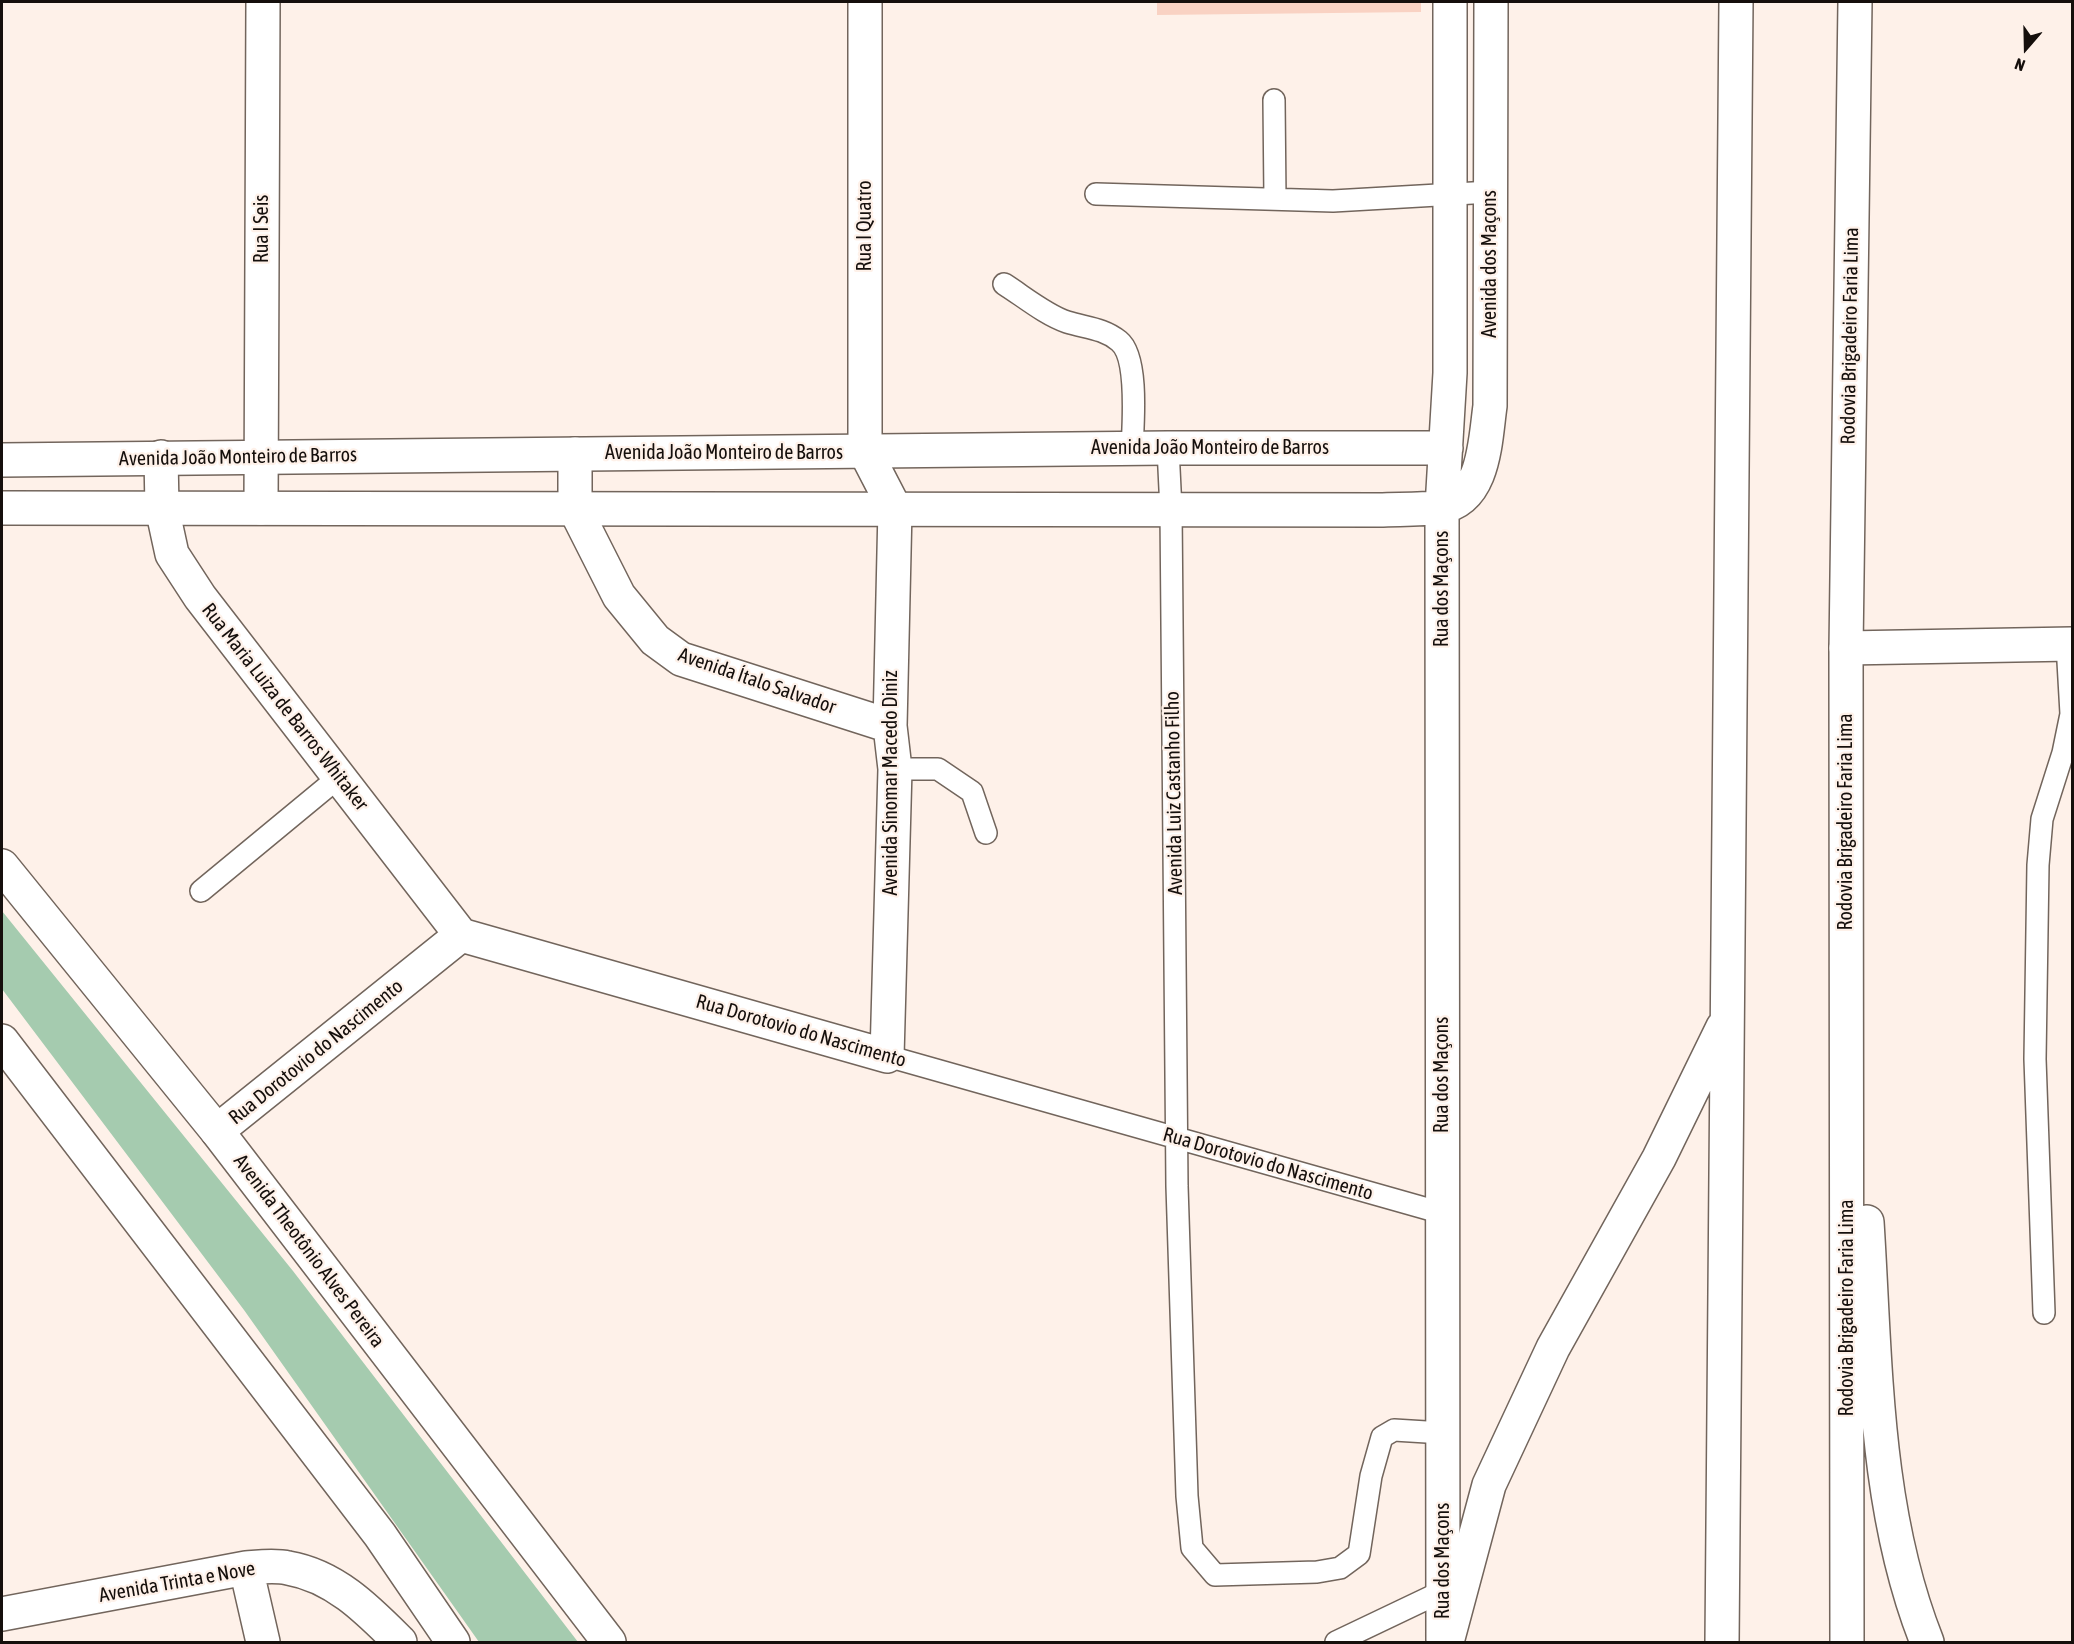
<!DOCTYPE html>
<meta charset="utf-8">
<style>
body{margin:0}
#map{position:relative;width:2074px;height:1644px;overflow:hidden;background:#fef1e9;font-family:"Asap Condensed",sans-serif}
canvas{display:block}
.frame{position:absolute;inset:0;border:3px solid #150f0c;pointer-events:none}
.north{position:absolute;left:1996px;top:18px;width:60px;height:60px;-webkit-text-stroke:4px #fef1e9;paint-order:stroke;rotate:200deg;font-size:16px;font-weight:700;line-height:24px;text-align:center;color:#150f0c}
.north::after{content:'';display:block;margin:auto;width:21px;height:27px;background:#150f0c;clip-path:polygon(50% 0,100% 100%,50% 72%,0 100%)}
</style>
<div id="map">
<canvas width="2074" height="1644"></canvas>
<div class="frame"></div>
<div class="north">N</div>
</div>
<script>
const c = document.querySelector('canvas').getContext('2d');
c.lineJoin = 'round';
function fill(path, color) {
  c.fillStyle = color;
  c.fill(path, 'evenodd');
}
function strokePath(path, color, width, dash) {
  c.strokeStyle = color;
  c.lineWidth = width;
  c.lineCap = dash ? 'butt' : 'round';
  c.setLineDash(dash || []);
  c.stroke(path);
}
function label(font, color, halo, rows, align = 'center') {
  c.font = font + ' "Asap Condensed",sans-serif';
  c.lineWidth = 4.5;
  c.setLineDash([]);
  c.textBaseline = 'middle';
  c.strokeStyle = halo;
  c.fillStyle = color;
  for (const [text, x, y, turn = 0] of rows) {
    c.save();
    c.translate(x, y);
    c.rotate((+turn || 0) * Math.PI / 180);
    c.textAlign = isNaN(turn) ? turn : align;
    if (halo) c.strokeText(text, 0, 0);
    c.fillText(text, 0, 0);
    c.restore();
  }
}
const green = new Path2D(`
 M2,911L293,1271L578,1642H479L244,1310L2,989Z`);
const building = new Path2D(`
 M1157,2H1421V12L1157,15Z`);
const lane = new Path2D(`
 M1274,100L1275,199
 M1096,194L1333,201L1490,192
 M1004,284C1023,296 1046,315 1067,322C1086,328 1103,328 1119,341C1139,357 1133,425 1132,449
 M1168,448L1171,510L1177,1186L1187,1496L1192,1548L1215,1575L1317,1572L1340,1568L1359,1554L1371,1476L1382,1437L1394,1430L1443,1433
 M895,769H938L972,792L986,833
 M201,891L339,777
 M887,1056L1442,1213
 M2044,1313L2035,1059L2038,865L2042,819L2063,753L2071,714L2067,644
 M1336,1642L1443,1591`);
const street = new Path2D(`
 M575,454V509L619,596L655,640L681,659L890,726
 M161,457L162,508L172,554L200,597L461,935
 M261,508L263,2
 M1846,648L2072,644
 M217,1131L461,935L887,1056L895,769L890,726L895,509L865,451V2
 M246,1568L263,1642
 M2,1614L246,1568C260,1567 275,1565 288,1568C335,1576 368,1610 400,1642`);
const secondary = new Path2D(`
 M2,460L1168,448H1446
 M2,508L1379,510C1399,509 1421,510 1440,507C1485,500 1485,441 1490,406L1491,2
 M2,866L217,1131L609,1642
 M2,1041L380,1535L453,1642
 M1443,1640L1442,507L1450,373V2`);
const highway = new Path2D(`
 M1867,1222C1876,1362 1874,1509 1927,1642
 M1447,1642L1489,1485L1553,1348L1659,1158L1723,1027
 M1722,1642L1736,2
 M1847,1642L1846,648L1855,2`);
const streetNames = [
 ["Rua I Quatro",865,226,-90],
 ["Rua I Seis",262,229,-90],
 ["Avenida dos Maçons",1490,264,-90],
 ["Rodovia Brigadeiro Faria Lima",1850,336,-89],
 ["Avenida João Monteiro de Barros",1210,448],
 ["Avenida João Monteiro de Barros",724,453],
 ["Avenida João Monteiro de Barros",238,457,-1],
 ["Rua dos Maçons",1442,589,-90],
 ["Avenida Ítalo Salvador",757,681,19],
 ["Rua Maria Luiza de Barros Whitaker",285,707,52],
 ["Avenida Sinomar Macedo Diniz",891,783,-90],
 ["Avenida Luiz Castanho Filho",1174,793,-91],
 ["Rodovia Brigadeiro Faria Lima",1846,822,-90],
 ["Rua Dorotovio do Nascimento",801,1031,16],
 ["Rua Dorotovio do Nascimento",316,1052,-39],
 ["Rua dos Maçons",1442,1075,-90],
 ["Rua Dorotovio do Nascimento",1268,1164,16],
 ["Avenida Theotônio Alves Pereira",309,1251,53],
 ["Rodovia Brigadeiro Faria Lima",1847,1308,-90],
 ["Rua dos Maçons",1443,1561,-90],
 ["Avenida Trinta e Nove",177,1582,-10]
];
fill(green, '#a5cbaf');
fill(building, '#f9d2c3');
strokePath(lane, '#72655c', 24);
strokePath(street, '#72655c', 36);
strokePath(secondary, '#72655c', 36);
strokePath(highway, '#72655c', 36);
strokePath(lane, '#fff', 21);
strokePath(street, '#fff', 33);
strokePath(secondary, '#fff', 33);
strokePath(highway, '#fff', 33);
label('20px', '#150f0c', '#fef1e9', streetNames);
</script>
